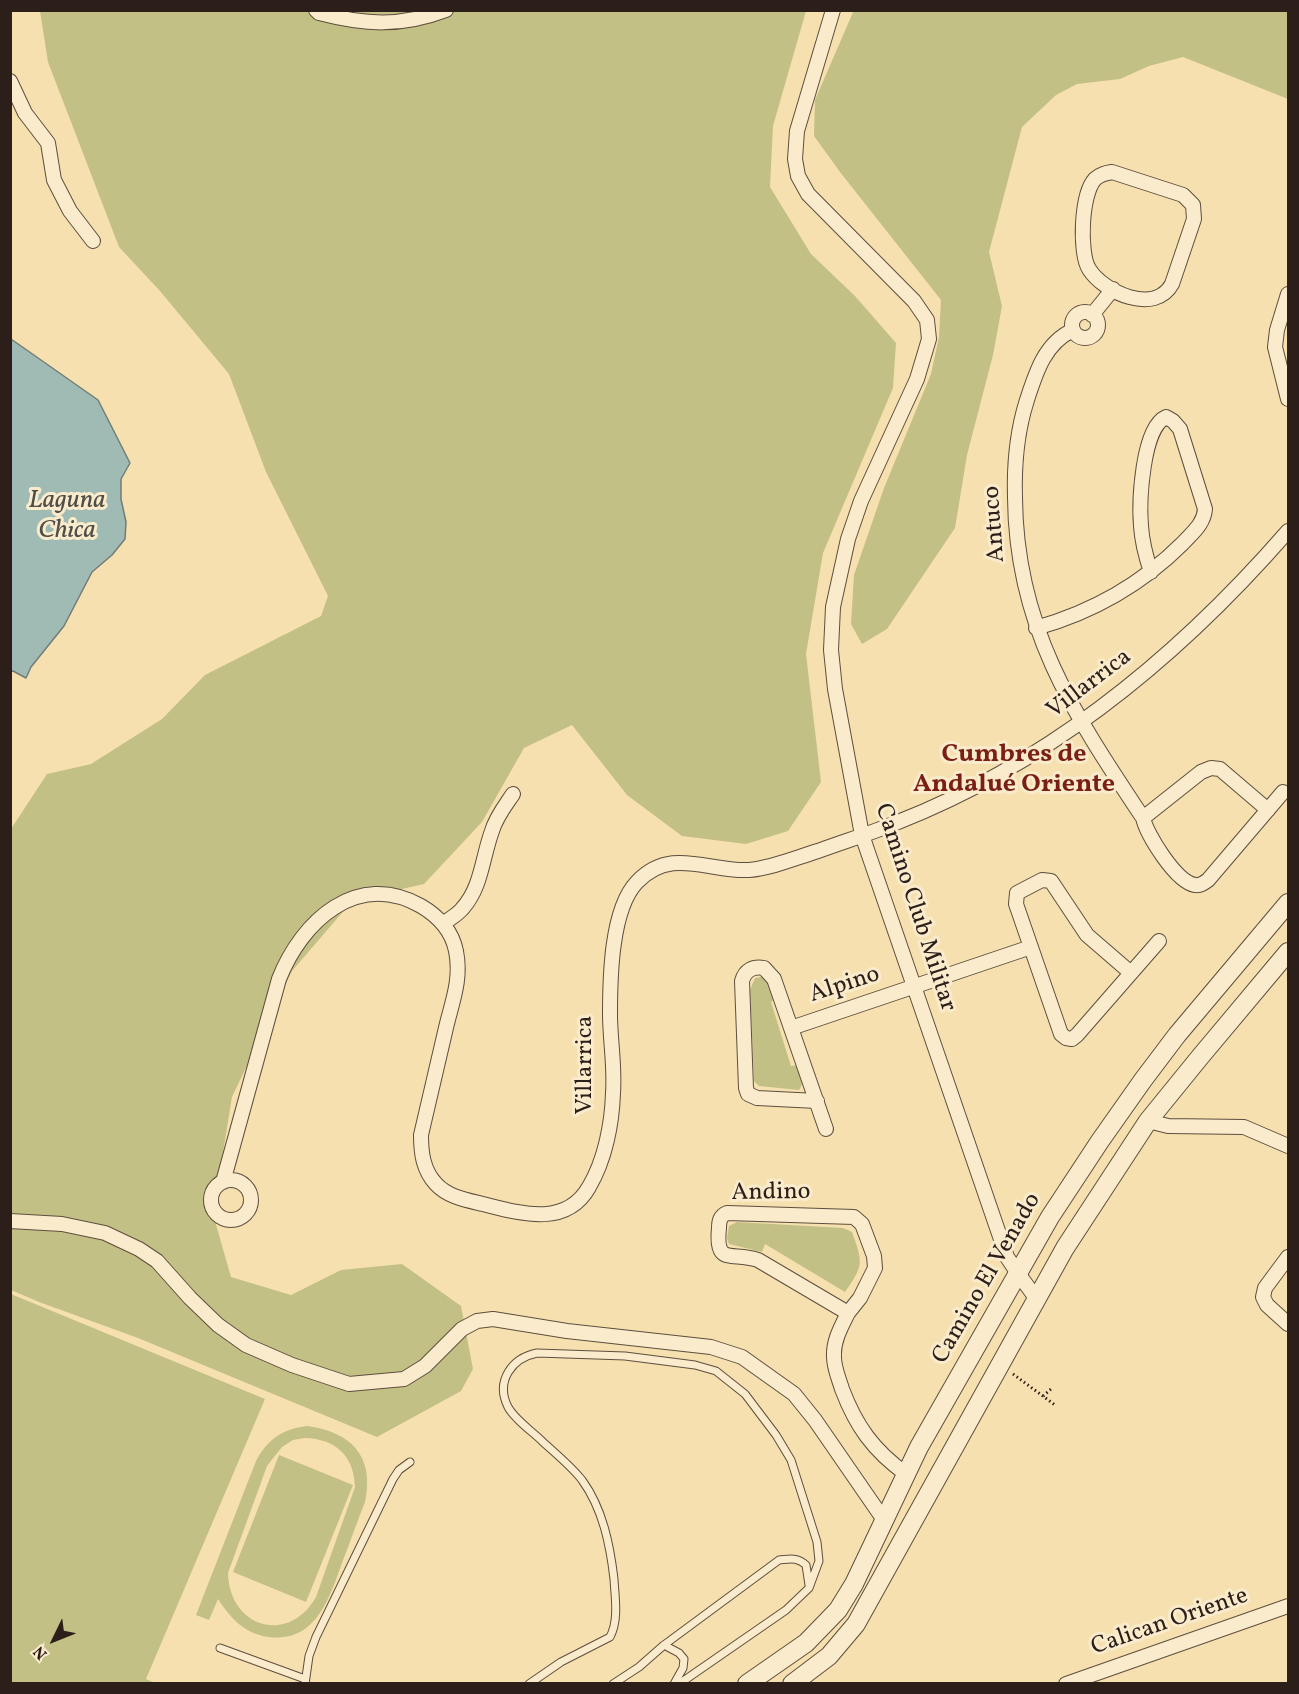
<!DOCTYPE html>
<meta charset="utf-8">
<style>
body{margin:0}
#map{position:relative;width:1299px;height:1694px;overflow:hidden;background:#f6e0af;font-family:Vollkorn,serif}
canvas{display:block}
.frame{position:absolute;inset:0;border:12px solid #2c1e19;pointer-events:none}
.north{position:absolute;left:24px;top:1610px;width:60px;height:60px;-webkit-text-stroke:4px #f9ebcb;paint-order:stroke;rotate:227deg;font-size:16px;font-weight:700;line-height:24px;text-align:center;color:#2c1e19}
.north::after{content:'';display:block;margin:auto;width:21px;height:27px;background:#2c1e19;clip-path:polygon(50% 0,100% 100%,50% 72%,0 100%)}
</style>
<div id="map">
<canvas width="1299" height="1694"></canvas>
<div class="frame"></div>
<div class="north">N</div>
</div>
<script>
const c = document.querySelector('canvas').getContext('2d');
c.lineJoin = 'round';
function fill(path, color) {
  c.fillStyle = color;
  c.fill(path, 'evenodd');
}
function strokePath(path, color, width, dash) {
  c.strokeStyle = color;
  c.lineWidth = width;
  c.lineCap = dash ? 'butt' : 'round';
  c.setLineDash(dash || []);
  c.stroke(path);
}
function label(font, color, halo, rows, align = 'center') {
  c.font = font + ' Vollkorn,serif';
  c.lineWidth = 6;
  c.setLineDash([]);
  c.textBaseline = 'middle';
  c.strokeStyle = halo;
  c.fillStyle = color;
  for (const [text, x, y, turn = 0] of rows) {
    c.save();
    c.translate(x, y);
    c.rotate((+turn || 0) * Math.PI / 180);
    c.textAlign = isNaN(turn) ? turn : align;
    if (halo) c.strokeText(text, 0, 0);
    c.fillText(text, 0, 0);
    c.restore();
  }
}
const green = new Path2D(`
 M854,10L1288,11V99L1183,57L1149,66L1120,79L1077,84L1056,95L1022,127L989,252L1002,306L993,355L967,455L955,528L887,629L862,644L851,624L854,575L884,488L931,374L939,337L941,300L840,172L814,136L815,100Z
 M40,11H806L773,126L770,187L811,254L855,296L896,343L893,388L823,553L806,654L821,782L788,831L746,844L682,836L627,795L572,725L524,748L482,822L424,884L353,900L292,971L232,1097L213,1214L231,1277L291,1295L341,1270L402,1264L461,1306L473,1369L461,1391L377,1437L138,1338L39,1302L11,1290V829L47,774L91,764L162,719L205,675L321,616L328,596L266,472L229,374L160,291L119,247L48,62Z
 M762,977L768,980L776,998L771,1002L791,1066L799,1065C802,1074 805,1082 799,1090L759,1086L754,1081L750,990L755,978Z
 M737,1222L843,1228L852,1232C863,1263 864,1265 845,1292L765,1244L762,1252L729,1244L727,1238L729,1226Z
 M11,1294L265,1399L146,1679L155,1683H11Z
 M307,1426C351,1432 375,1456 365,1502C357,1522 350,1542 342,1563C329,1599 316,1643 268,1637C244,1633 231,1619 218,1599L209,1620L196,1615L256,1461C267,1440 282,1429 307,1426ZM305,1438C335,1439 354,1455 355,1487L316,1597C288,1646 229,1627 228,1573L267,1466L282,1447L293,1440Z
 M279,1455L353,1485L306,1602L233,1572Z`);
const water = new Path2D(`
 M11,339L98,400L130,463L121,479V499L126,522L125,539L112,555L92,572L64,626L31,667L26,678L13,671L10,672Z`);
const path = new Path2D(`
 M1013,1374L1055,1405
 M1043,1396L1051,1389`);
const service = new Path2D(`
 M664,1645L679,1653L684,1659L683,1668L674,1684
 M220,1648L305,1679
 M305,1684L309,1656L316,1637L393,1479L399,1470L410,1462
 M529,1684L561,1662L610,1637C619,1620 615,1598 614,1579C610,1545 603,1509 582,1480C571,1466 556,1454 543,1442C532,1431 515,1420 508,1407C495,1381 512,1358 537,1353L625,1356L695,1365L716,1371L745,1394L776,1435L791,1460L817,1542L819,1561L809,1588L786,1610L679,1684
 M613,1684L639,1667L664,1645L779,1560C791,1559 797,1557 806,1565L809,1585`);
const minor = new Path2D(`
 M316,10L319,13C365,25 401,27 446,10
 M833,10L797,131L795,159L798,176L808,194L914,301L927,320L929,339L917,379L861,501L848,539L833,607L831,650L835,689L862,835L1007,1257L1017,1272L1036,1298
 M10,81L25,113L48,143L54,180L70,211L93,241
 M1112,172L1183,195L1193,205L1194,219L1172,284C1155,315 1104,293 1089,269C1079,253 1081,194 1095,179C1100,174 1106,173 1112,172Z
 M1288,294L1277,330L1275,347L1288,399
 M1072 325a13 13 0 1 1 26 0a13 13 0 1 1-26 0Z
 M1092,315L1113,289
 M1073,330C1045,343 1036,372 1027,400C1017,431 1014,466 1015,498C1016,628 1074,714 1143,818C1147,835 1176,882 1195,885C1200,886 1204,883 1208,880L1283,792
 M1036,628C1093,612 1141,585 1183,543C1192,533 1204,524 1205,509L1180,429L1173,421L1166,417C1142,428 1139,502 1141,526C1142,542 1146,557 1151,572
 M1143,818L1201,772L1211,768L1220,769L1268,810
 M443,924C449,919 457,915 462,909C482,887 482,858 492,831C496,817 505,806 513,794
 M1131,973L1087,935L1051,881L1042,880L1017,893L1016,904L1061,1034L1066,1038L1072,1039L1077,1035L1159,941
 M791,1028L1031,947
 M817,1101L757,1098L748,1094L746,1088L742,981C745,970 753,966 764,968L774,979L826,1129
 M1148,1121L1168,1126L1244,1127L1288,1146
 M211 1200a20 20 0 1 1 40 0a20 20 0 1 1-40 0Z
 M223,1182L279,979C302,921 357,870 421,906C438,916 452,931 456,951C462,981 451,1004 445,1032C437,1066 429,1101 421,1135C421,1153 423,1170 436,1184C448,1197 466,1200 483,1204C519,1213 566,1228 589,1187C605,1160 612,1124 613,1093C615,1066 610,1040 610,1014C610,978 611,909 637,882C671,846 708,872 749,870C772,868 795,858 818,851C845,841 872,833 898,822C1051,762 1181,654 1288,531
 M727,1213L854,1217L862,1224L874,1256L875,1268L860,1298L848,1313L758,1260C732,1251 715,1267 719,1228C719,1221 720,1216 727,1213Z
 M10,1221L62,1224L105,1233L139,1249L157,1261L190,1298L218,1325L246,1345L292,1365L349,1384L404,1379L425,1366L462,1329L477,1321L493,1319L567,1331L711,1347L742,1357L794,1394L815,1420L884,1520
 M1288,1257L1265,1288L1263,1297L1267,1305L1288,1324
 M848,1313C841,1327 833,1341 834,1357C834,1368 839,1379 842,1389C856,1426 873,1450 906,1474
 M1066,1684L1288,1606`);
const tertiary = new Path2D(`
 M747,1684L806,1643L838,1610L854,1584L919,1447L1050,1217L1100,1141L1143,1080L1177,1035L1288,903
 M792,1684L829,1656L856,1624L1065,1248L1148,1121L1200,1057L1288,952`);
const streetNames = [
 ["Antuco",996,524,-94],
 ["Villarrica",1090,685,-37],
 ["Camino Club Militar",914,908,72],
 ["Alpino",845,986,-18],
 ["Villarrica",587,1065,-90],
 ["Andino",771,1194,-1],
 ["Camino El Venado",988,1279,-60],
 ["Calican Oriente",1170,1623,-19]
];
const waterNames = [
 ["Laguna",67,502],
 ["Chica",67,532]
];
const neighbourhoodNames = [
 ["Cumbres de",1014,756],
 ["Andalué Oriente",1014,786]
];
fill(green, '#c3c086');
fill(water, '#a0bbb4');
strokePath(water, '#727c76', 1.5);
strokePath(service, '#5e4e3e', 9);
strokePath(minor, '#5e4e3e', 16);
strokePath(tertiary, '#5e4e3e', 20);
strokePath(path, '#2c1e19', 3, [1.5, 3]);
strokePath(service, '#f9ebcb', 7);
strokePath(minor, '#f9ebcb', 14);
strokePath(tertiary, '#f9ebcb', 18);
label('24px', '#2c1e19', '#f9ebcb', streetNames);
label('italic 26px', '#4f4d48', '#f9ebcb', waterNames);
label('bold 26px', '#7a1f14', '#f9ebcb', neighbourhoodNames);
</script>
